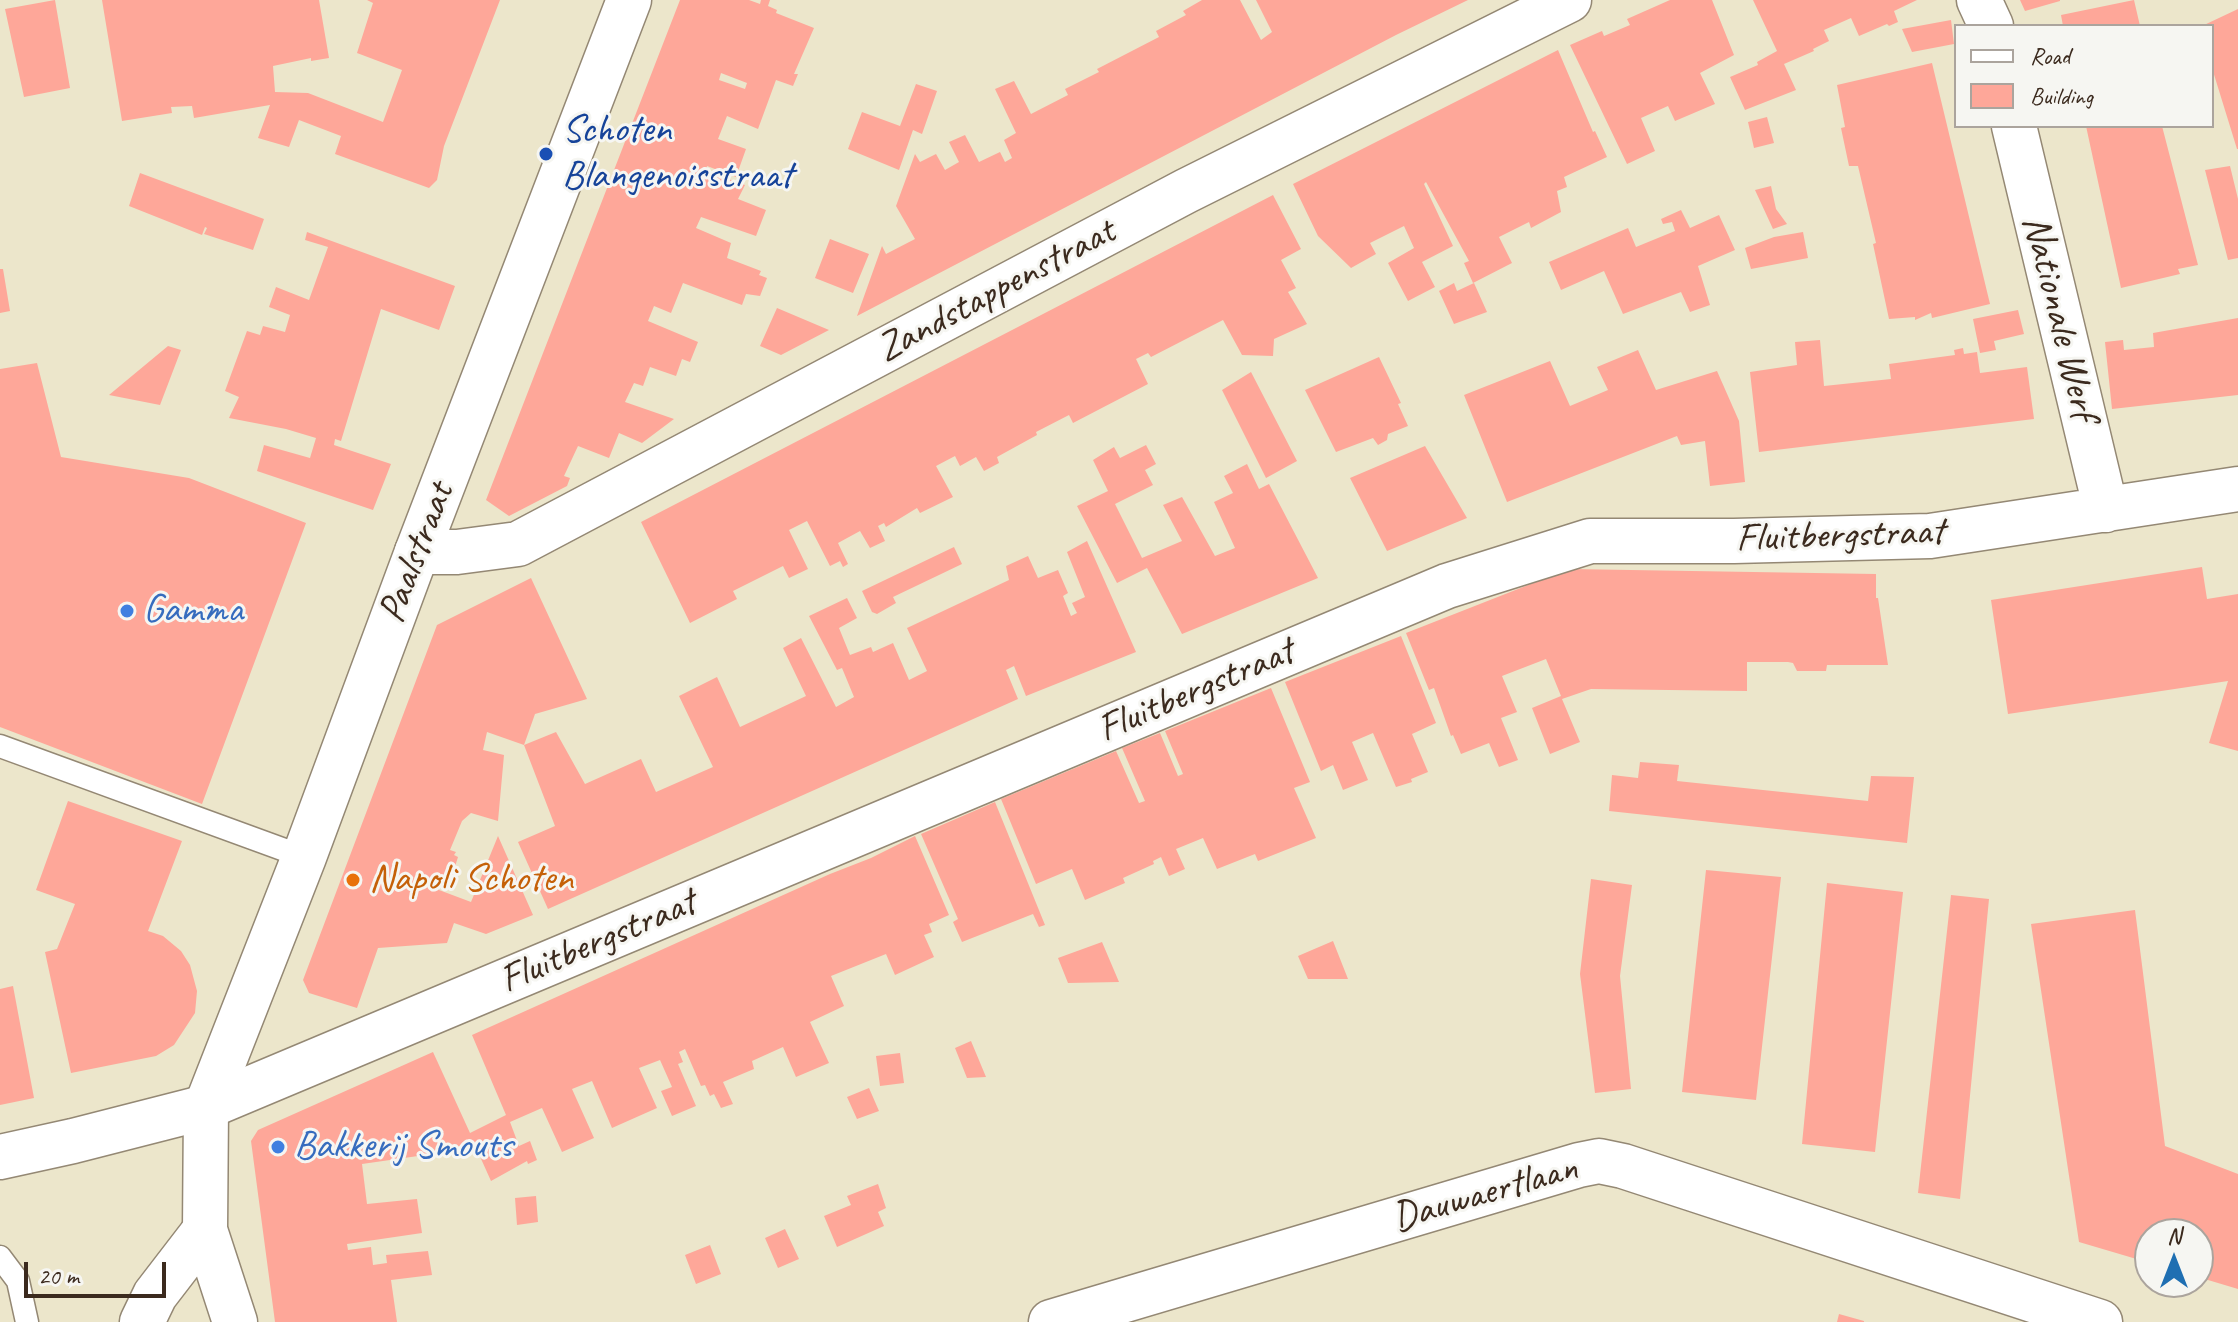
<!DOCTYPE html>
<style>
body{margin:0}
#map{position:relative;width:2238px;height:1322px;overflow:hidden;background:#ece6cb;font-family:Caveat,sans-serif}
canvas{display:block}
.legend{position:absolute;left:1954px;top:24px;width:260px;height:104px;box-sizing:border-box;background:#f6f6f2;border:2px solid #aba49d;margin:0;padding:10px 14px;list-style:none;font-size:24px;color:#3b2a1e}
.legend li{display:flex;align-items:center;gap:16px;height:40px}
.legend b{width:40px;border:2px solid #aba49d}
.north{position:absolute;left:2134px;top:1218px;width:80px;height:80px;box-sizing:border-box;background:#f6f6f2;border:2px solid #aba49d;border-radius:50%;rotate:0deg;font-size:22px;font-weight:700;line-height:32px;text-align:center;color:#3b2a1e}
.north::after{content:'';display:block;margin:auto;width:28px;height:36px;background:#1f6fb2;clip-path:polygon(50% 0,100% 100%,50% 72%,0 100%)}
.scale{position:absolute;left:24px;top:1262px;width:142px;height:36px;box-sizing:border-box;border:4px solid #3b2a1e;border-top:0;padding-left:10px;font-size:24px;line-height:28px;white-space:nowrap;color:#3b2a1e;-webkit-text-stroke:6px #f6f6f2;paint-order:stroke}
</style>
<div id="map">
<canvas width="2238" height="1322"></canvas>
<ul class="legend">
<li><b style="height:10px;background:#fff"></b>Road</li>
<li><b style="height:22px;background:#fea799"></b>Building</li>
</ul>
<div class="north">N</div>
<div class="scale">20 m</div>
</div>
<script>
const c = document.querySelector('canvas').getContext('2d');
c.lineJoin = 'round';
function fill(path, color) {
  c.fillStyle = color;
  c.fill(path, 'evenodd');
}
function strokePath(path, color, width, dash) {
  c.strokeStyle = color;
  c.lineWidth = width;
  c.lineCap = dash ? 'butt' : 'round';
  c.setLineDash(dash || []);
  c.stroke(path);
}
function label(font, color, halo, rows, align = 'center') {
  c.font = font + ' Caveat,sans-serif';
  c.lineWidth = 6;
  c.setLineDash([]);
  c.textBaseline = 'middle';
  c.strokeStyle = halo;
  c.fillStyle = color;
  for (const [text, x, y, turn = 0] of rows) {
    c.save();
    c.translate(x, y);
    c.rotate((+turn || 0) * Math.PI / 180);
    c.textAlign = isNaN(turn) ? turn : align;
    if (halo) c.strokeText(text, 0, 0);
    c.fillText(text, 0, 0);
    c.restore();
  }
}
const building = new Path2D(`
 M55,0L70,88L24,97L5,9Z
 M102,0H319L329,58L311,61V58L273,66L275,92L308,93L383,122L402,70L357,53L373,3L367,0H500L444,146L437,180L429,188L335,154L341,136L299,120L289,147L258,138L270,105L194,118L192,106L171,107L172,113L122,121Z
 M680,0H749L760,4L761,0H770L768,6L777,10L776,13L814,28L794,74H798L793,86L776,80L758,129L727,116L718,139L746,149L736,177L707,166L706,171L745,185L738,199L766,210L756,236L701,217L696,228L731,243L727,258L761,271L759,275L767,278L760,296L746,294L742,305L683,283L671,313L654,306L648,321L698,342L690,362L682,359L676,376L650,367L643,386L634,383L625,402L674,419L642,443L619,433L609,458L578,446L564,476L570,478L567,486L509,516L486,500ZM721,73L747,83L745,89L719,80Z
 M1202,0H1240L1261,40L1272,32L1256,0H1468L1396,35L857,316L882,246L886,254L915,239L896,206L915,154L920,162L936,154L945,170L959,162L949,142L965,135L979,162L1000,152L1005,162L1012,158L1004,140L1016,133L995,89L1014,81L1031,114L1068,95L1065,89L1099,72L1097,69L1159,37L1156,31L1186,15L1183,11Z
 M1670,0H1712L1734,55L1700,73L1715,104L1675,121L1668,106L1641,118L1655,151L1627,164L1570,45L1602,31L1604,36L1630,25L1627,19Z
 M1753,0H1917L1894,11L1898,22L1889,26L1887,24L1859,36L1851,18L1824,30L1829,41L1813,49L1814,51L1784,64L1796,90L1745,110L1730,77L1758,65L1757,62L1777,51Z
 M2020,0H2060V1L2025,11Z
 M2134,0L2140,26H2063L2061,15Z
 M2238,9V149H2237L2212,68V26H2202Z
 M1951,20L1954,44L1912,52L1902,29Z
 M1558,50L1593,132L1595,131L1607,157L1564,177L1567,187L1557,191L1561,212L1531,228L1529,222L1499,237L1512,263L1473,283L1464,263L1469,261L1426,182L1424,184L1453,246L1422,262L1435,287L1408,301L1388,263L1414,248L1404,226L1370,243L1376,254L1351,268L1318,236L1293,184Z
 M1932,63L1990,304L1932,318L1931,313L1915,320V317L1889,319L1873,244L1876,243L1858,166H1849L1841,128L1845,127L1837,85Z
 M916,84L937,91L922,134L913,130L899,170L848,149L862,112L900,126Z
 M1767,117L1774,143L1754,148L1748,122Z
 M2086,126H2162L2198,265L2178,269L2180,274L2121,288Z
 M2230,166L2238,199V258L2228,260L2205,170Z
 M140,173L264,219L253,250L204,234L207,228L205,227L202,235L129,206Z
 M1771,186L1776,209L1787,224L1773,229L1755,190Z
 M1273,195L1301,249L1281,260L1296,288L1288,292L1307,324L1274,339L1273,356L1242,355L1223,320L1151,357L1148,353L1136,359L1148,384L1073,423L1069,415L1036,432L1037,435L997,457L999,463L984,471L976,457L960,466L955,456L936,466L953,497L920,513L917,508L886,527L884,523L878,526L885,541L870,548L860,531L838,543L848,564L843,567L840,561L830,566L807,521L789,530L808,569L789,578L783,566L733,591L737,599L690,623L641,522Z
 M1681,210L1690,228L1719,215L1735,250L1698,266L1710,305L1690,312L1681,292L1623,314L1604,271L1561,290L1549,262L1628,228L1636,247L1675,231L1672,222L1663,224L1661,219Z
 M307,232L455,286L439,330L381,309L341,441L335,439L334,445L391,464L373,510L257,471L264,445L310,458L316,438L286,429L229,418L239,397L225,391L247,331L260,335L263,326L285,332L290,315L269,307L276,287L309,300L328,247L305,240Z
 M1803,232L1808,258L1751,269L1745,248L1774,237Z
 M830,239L869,254L853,293L815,278Z
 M0,269H3L10,311L0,313Z
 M1454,283L1457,291L1474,283L1487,312L1454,324L1439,291Z
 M777,308L829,330L781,355L760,346Z
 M2018,310L2024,334L1994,341L1996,350L1980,353L1973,319Z
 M2238,318V395L2112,409L2105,342L2123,340L2124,350L2154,347L2153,333Z
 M1820,340L1824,386L1891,379L1889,364L1955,355L1954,350L1963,348L1964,354L1977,352L1980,373L2027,367L2034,419L1759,452L1750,372L1797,365L1795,342Z
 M168,346L181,350L160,405L109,395Z
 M1638,350L1656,390L1717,371L1739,421L1745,482L1710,486L1705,441L1681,445L1677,436L1507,502L1464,395L1550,361L1570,406L1608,390L1597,367Z
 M1379,357L1401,403L1398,404L1408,426L1388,434L1387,440L1378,445L1373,438L1336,452L1305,390Z
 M37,363L61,457L189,478L306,523L202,804L0,727V369Z
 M1251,372L1297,461L1266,478L1222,390Z
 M1146,445L1156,464L1145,470L1153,485L1115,504L1142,558L1182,541L1163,505L1182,497L1215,556L1235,548L1214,502L1233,493L1224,476L1247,464L1259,489L1269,484L1318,578L1182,634L1147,568L1117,583L1077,506L1108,491L1093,460L1114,447L1120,458Z
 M1425,446L1467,518L1387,551L1350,478Z
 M1087,541L1136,652L1026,696L1014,666L1006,670L1018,699L548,909L518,842L555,826L524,745L556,732L585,784L641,759L656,792L713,767L679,696L717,677L740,727L806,696L783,648L801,638L836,707L854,697L842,668L837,670L809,616L847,598L857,618L839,628L850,655L871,647L873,652L893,643L909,680L927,671L907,628L1009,580L1006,566L1028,556L1038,578L1058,570L1068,593L1063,596L1071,616L1077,613L1072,603L1085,597L1067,552Z
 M954,547L962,564L893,597L896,603L877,614L872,612L862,591Z
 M2202,567L2207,599L2238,594V751L2209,743L2228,681L2008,714L1991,600Z
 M1569,569L1876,574V598H1878L1888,665H1827L1826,671H1797L1793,663L1788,662H1747V691L1591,689L1562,699L1580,742L1550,754L1532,708L1561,696L1546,659L1502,676L1517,712L1501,718L1518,760L1499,767L1489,743L1461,754L1453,735L1451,736L1434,688L1429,690L1406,633Z
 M531,578L587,699L535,714L524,745L487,732L483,750L504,755L498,821L471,813L462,821L450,850L456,852L454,855L458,857L452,876L445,873L439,890L471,902L498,836L533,915L486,934L454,923L447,943L378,948L357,1008L309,993L303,980L437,625Z
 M1401,636L1436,723L1412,734L1428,772L1411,779L1412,782L1396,787L1373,733L1352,742L1368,780L1343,790L1333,765L1321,771L1285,682Z
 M1271,688L1310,782L1294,788L1316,838L1258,861L1255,854L1217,869L1203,838L1176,849L1185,869L1169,876L1161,857L1153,861L1154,864L1123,878L1125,883L1085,900L1072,869L1036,884L1001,799L1116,751L1139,803L1145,801L1122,748L1160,733L1178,776L1183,774L1165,731Z
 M1640,762L1679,765L1677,781L1868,801L1871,776L1914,777L1907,843L1609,811L1612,775L1638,778Z
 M68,801L182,841L148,931L163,936L181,951L190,965L197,991L195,1013L174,1045L156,1056L71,1073L45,952L57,949L75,904L36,890Z
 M995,802L1045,925L1039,927L1033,914L962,942L953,922L958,919L921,834Z
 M915,836L949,915L929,924L932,932L924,935L934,957L895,975L886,954L831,976L844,1006L810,1022L829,1063L796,1077L783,1047L752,1061L754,1069L723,1082L733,1104L721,1108L714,1094L710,1096L705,1085L701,1086L685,1049L679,1052L683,1062L678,1064L696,1106L672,1116L661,1091L672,1087L660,1060L639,1068L657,1108L612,1128L592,1081L572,1089L594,1138L562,1152L542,1108L510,1122L519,1146L530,1141L537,1160L528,1164L527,1161L491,1181L473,1141L432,1156V1154L362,1164L367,1204L417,1199L422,1233L347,1244L348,1250L371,1247L373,1265L387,1263L386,1255L428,1251L432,1275L391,1280L397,1322H275L251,1141L258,1130L433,1052L470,1133L506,1115L472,1035L830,874L871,858Z
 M1706,870L1781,877L1756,1100L1682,1092Z
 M1591,879L1632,885L1620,976L1631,1089L1595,1093L1580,974Z
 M1827,883L1903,892L1875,1152L1802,1144Z
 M1951,895L1989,899L1960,1199L1918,1193Z
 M2135,910L2165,1146L2238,1174V1289L2198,1277V1234H2150V1263L2079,1242L2031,924Z
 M1333,941L1348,979H1308L1298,956Z
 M1102,942L1119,982L1068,983L1058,958Z
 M13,986L34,1098L0,1105V989Z
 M971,1041L986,1077L967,1078L955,1048Z
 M900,1053L904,1083L880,1086L876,1056Z
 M869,1088L879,1111L857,1119L847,1097Z
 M878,1184L886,1208L878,1212L884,1226L837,1247L824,1216L851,1205L847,1196Z
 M536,1196L538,1222L517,1225L515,1198Z
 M785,1229L799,1259L778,1268L765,1238Z
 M710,1245L721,1274L696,1284L685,1255Z
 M1839,1314L1864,1321V1322H1837Z`);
const service = new Path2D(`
 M0,746L304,857
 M0,1257L18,1281L27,1322`);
const minor = new Path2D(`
 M1979,0L1991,26
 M2014,126L2106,510
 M417,552H457L518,544L1186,191L1569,0
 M0,1157L73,1141L206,1107L1447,586L1590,541H1734L1930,536L2238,489
 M142,1322L155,1295L205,1230
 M1051,1322L1579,1165L1599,1161L1623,1166L2100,1322`);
const tertiary = new Path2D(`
 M235,1322L205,1230L206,1107L304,857L417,552L629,0`);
const markers = [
 [546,154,8,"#1a4fb4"],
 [127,611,8,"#3f7fe0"],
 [353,880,8,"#e8710a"],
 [278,1147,8,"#3f7fe0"]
];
const transitNames = [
 ["Schoten",562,131],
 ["Blangenoisstraat",562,177]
];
const streetNames = [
 ["Zandstappenstraat",996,291,-28],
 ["Nationale Werf",2059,318,76],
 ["Fluitbergstraat",1840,536,-2],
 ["Paalstraat",417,553,-69],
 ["Fluitbergstraat",1196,691,-23],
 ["Fluitbergstraat",598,942,-23],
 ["Dauwaertlaan",1485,1194,-16]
];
const shopNames = [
 ["Gamma",143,611],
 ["Bakkerij Smouts",294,1147]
];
const foodNames = [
 ["Napoli Schoten",369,880]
];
fill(building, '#fea799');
strokePath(service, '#948874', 25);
strokePath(minor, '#948874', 47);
strokePath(tertiary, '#948874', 47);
strokePath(service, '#fff', 22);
strokePath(minor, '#fff', 44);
strokePath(tertiary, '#fff', 44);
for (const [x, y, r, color] of markers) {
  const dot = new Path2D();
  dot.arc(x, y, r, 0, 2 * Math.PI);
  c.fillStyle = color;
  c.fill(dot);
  strokePath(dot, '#f6f6f2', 3);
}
label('40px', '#164399', '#f6f6f2', transitNames, 'left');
label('40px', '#3b2a1e', '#f6f6f2', streetNames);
label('40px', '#366cbe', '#f6f6f2', shopNames, 'left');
label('40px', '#c56008', '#f6f6f2', foodNames, 'left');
</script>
